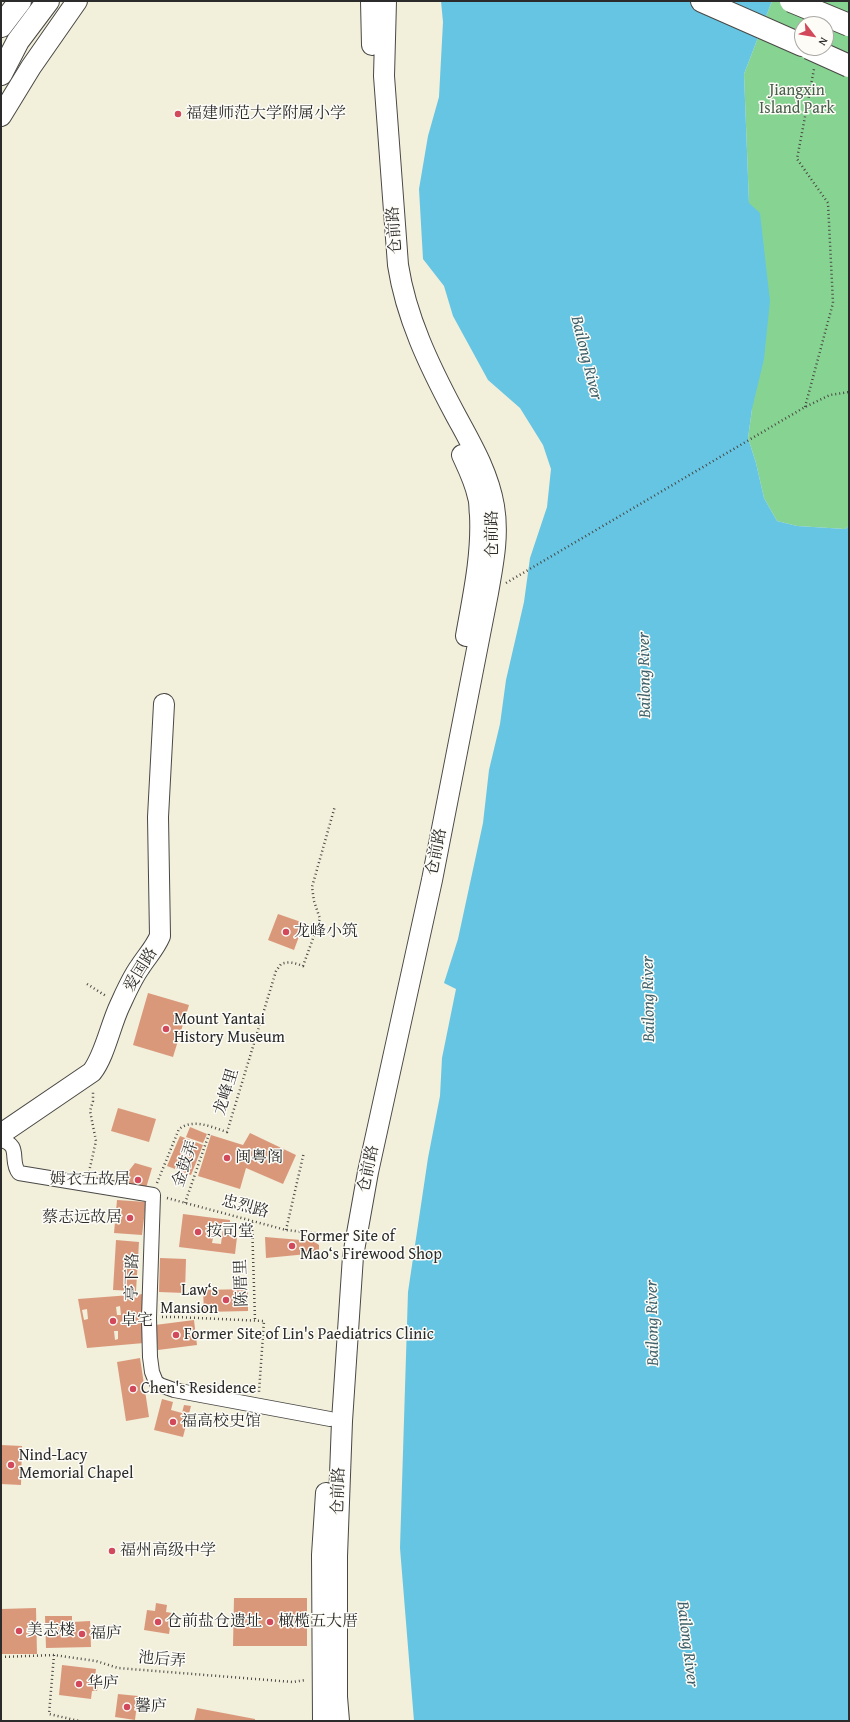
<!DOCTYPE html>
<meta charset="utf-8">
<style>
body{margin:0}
#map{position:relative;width:850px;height:1722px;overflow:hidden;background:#f2efdb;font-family:"Gentium Book Plus",serif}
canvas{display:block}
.frame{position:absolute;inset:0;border:2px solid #2b2b2b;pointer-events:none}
.north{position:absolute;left:794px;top:16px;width:40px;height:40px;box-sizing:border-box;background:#fdfcf7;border:1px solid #a9a8a5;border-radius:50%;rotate:121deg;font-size:11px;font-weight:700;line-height:16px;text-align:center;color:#2b2b2b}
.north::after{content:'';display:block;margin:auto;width:14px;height:18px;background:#d1495b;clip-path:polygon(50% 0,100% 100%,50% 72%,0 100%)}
</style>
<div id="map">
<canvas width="850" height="1722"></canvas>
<div class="frame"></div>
<div class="north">N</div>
</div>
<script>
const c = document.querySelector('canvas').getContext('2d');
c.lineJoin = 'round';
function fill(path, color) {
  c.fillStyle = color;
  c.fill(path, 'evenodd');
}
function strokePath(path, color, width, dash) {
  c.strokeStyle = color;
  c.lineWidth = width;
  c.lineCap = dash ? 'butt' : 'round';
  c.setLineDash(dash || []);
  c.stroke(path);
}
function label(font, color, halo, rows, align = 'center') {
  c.font = font + ' "Gentium Book Plus","Noto Serif SC",serif';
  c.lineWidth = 3;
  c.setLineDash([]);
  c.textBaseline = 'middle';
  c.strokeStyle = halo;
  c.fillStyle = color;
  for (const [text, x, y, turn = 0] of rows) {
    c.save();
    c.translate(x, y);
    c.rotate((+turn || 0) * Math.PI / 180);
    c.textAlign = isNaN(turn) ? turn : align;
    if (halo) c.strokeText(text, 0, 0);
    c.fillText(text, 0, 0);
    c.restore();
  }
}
const green = new Path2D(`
 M772,1H849V526L845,529L797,526L777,521L764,498L756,463L748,438L752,409L749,203L744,74ZM802,24H826V48H802Z`);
const water = new Path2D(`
 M441,1H772L744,74L749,203L760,213L770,301L764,359L752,409L748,438L756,463L764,498L777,521L797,526L845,529L849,526V1721H414L400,1548L408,1292L428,1158L440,1096L442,1058L456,989L444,983L458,939L483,823L489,770L500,724L506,680L524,602L530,558L547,507L551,469L543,445L520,408L488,380L453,316L444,286L423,259L419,189L428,136L439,97L443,22Z`);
const building = new Path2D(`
 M278,914L304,923L294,950L268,940Z
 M148,993L189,1005L173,1057L133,1045Z
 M118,1108L156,1119L149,1142L111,1131Z
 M190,1127L207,1134L203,1143L186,1137Z
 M250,1133L296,1155L283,1184L246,1168L240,1189L198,1176L211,1135L243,1145Z
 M180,1136L203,1145L191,1175L167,1166Z
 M135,1163L152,1168L146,1188L129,1186L127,1173Z
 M117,1200L146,1202L142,1235L114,1233Z
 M183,1214L230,1220L229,1236L237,1237L235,1254L179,1247ZM215,1227L223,1228L221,1244L212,1243Z
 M265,1237L313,1241L319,1245V1251L318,1253L266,1258Z
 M116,1240L139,1242L136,1291L113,1290Z
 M160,1258L186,1259L185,1293L159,1292Z
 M248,1289V1311L204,1312L203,1290Z
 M144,1294V1343L87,1348L78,1299ZM120,1306L121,1315H117L116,1307ZM87,1309L88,1319L84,1320L82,1310ZM114,1331H118V1339L115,1340Z
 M194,1320L197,1345L158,1350L155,1325Z
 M140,1358L149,1417L126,1421L117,1362Z
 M162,1399L173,1402L171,1410L182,1413L184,1405L191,1406L183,1437L154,1430Z
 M1,1445L22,1446L21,1485L1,1484Z
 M234,1598H307V1646H233Z
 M156,1603L167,1605L166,1612L172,1613L169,1634L144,1630L147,1610L155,1611Z
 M36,1608L37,1654H1V1609Z
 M45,1616H72V1622L90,1621L91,1647L46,1648Z
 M62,1665L96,1669L95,1677H99L97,1691H92L91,1699L59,1695Z
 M118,1694L138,1696L135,1720L115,1717Z
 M197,1708L255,1719V1721H194Z`);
const path = new Path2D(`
 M805,407L833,303L828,203L797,159L814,69
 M506,583L805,407L830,395L849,392
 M87,984L106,996
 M89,1172L96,1141L90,1111L93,1101V1091
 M157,1183L179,1129C194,1118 211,1127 227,1132L276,971L281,964C289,961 295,963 303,966L320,919L314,901L312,887L335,806
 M167,1198L286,1230L332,1235
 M185,1203L209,1134
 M252,1222L255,1320
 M286,1230L304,1152
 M162,1317H176L264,1321L259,1392
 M54,1655L49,1714L79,1721
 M1,1657L54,1655L96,1661L118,1668L293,1682L306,1680`);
const street = new Path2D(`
 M1,1140C22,1145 9,1161 19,1173L153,1195L149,1318L150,1357L152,1372L156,1382L160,1385L174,1390L330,1419`);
const secondary = new Path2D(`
 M371,1L372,45
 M1,116L31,67L77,1
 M462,455C468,468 475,482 478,497C480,503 479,509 480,515C482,556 473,596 466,636
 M1,1134L92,1072C105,1055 110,1026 120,1005C126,992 132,978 140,967C147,956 155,948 160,936L158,817L164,704
 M323,1721L322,1555L326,1493
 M339,1721L337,1697V1556L342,1421L353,1256L368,1172L432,880L488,593C493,564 499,536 494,506C488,471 470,442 454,412C429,365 406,317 398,265L384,76L386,1`);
const primary = new Path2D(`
 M702,1L802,45
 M1,26L20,1
 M1,74L18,41L48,1`);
const primaryBridge = new Path2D(`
 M791,1L849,25
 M809,48L849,66`);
const markers = [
 [178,114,4,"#d1495b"],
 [286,932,4,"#d1495b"],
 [166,1029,4,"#d1495b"],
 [227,1158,4,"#d1495b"],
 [138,1180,4,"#d1495b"],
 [130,1218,4,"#d1495b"],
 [198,1232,4,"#d1495b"],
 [292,1246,4,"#d1495b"],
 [226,1300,4,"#d1495b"],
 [113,1321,4,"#d1495b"],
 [176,1335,4,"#d1495b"],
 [133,1389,4,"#d1495b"],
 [173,1422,4,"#d1495b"],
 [11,1465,4,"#d1495b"],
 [112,1551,4,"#d1495b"],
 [158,1622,4,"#d1495b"],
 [270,1622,4,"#d1495b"],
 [19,1631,4,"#d1495b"],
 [82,1634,4,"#d1495b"],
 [79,1684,4,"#d1495b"],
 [127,1707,4,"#d1495b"]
];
const parkNames = [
 ["Jiangxin",797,91],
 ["Island Park",797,109]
];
const poiNames = [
 ["福建师范大学附属小学",186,114],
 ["龙峰小筑",294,932],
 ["Mount Yantai",174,1020],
 ["History Museum",174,1038],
 ["闽粤阁",235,1158],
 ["姆衣五故居",130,1180,"right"],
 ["蔡志远故居",122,1218,"right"],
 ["按司堂",206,1232],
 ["Former Site of",300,1237],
 ["Mao‘s Firewood Shop",300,1255],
 ["Law‘s",218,1291,"right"],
 ["Mansion",218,1309,"right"],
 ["卓宅",121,1321],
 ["Former Site of Lin's Paediatrics Clinic",184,1335],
 ["Chen's Residence",141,1389],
 ["福高校史馆",181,1422],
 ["Nind-Lacy",19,1456],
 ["Memorial Chapel",19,1474],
 ["福州高级中学",120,1551],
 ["仓前盐仓遗址",166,1622],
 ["橄榄五大厝",278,1622],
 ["美志楼",27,1631],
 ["福庐",90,1634],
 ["华庐",87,1684],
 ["馨庐",135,1707]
];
const streetNames = [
 ["仓前路",395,230,-94],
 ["仓前路",493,534,-90],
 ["仓前路",437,852,-79],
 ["爱国路",141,970,-58],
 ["龙峰里",227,1092,-73],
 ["金鼓弄",186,1164,-71],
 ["仓前路",369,1169,-78],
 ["忠烈路",245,1207,15],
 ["亭下路",133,1277,-89],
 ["陈厝里",242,1283,-92],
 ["仓前路",339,1491,-88],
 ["池后弄",162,1660,5]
];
const waterNames = [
 ["Bailong River",586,358,76],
 ["Bailong River",645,675,-91],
 ["Bailong River",649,999,-91],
 ["Bailong River",653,1323,-91],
 ["Bailong River",687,1644,83]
];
fill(green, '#87d492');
fill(water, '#65c5e3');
fill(building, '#da987b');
strokePath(street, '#494845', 16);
strokePath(secondary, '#494845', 22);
strokePath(primary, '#494845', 24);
strokePath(path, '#494845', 2.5, [1, 3]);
strokePath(street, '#fff', 14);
strokePath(secondary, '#fff', 20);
strokePath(primary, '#fff', 22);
strokePath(primaryBridge, '#494845', 24, []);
strokePath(primaryBridge, '#fff', 22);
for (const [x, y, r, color] of markers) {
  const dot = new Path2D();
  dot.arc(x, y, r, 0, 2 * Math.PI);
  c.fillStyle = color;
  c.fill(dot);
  strokePath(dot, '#fdfcf7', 1.5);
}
label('16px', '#475e4a', '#fdfcf7', parkNames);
label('16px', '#2b2b2b', '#fdfcf7', poiNames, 'left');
label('16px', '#2b2b2b', '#fdfcf7', streetNames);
label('italic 17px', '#3f616b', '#fdfcf7', waterNames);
</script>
